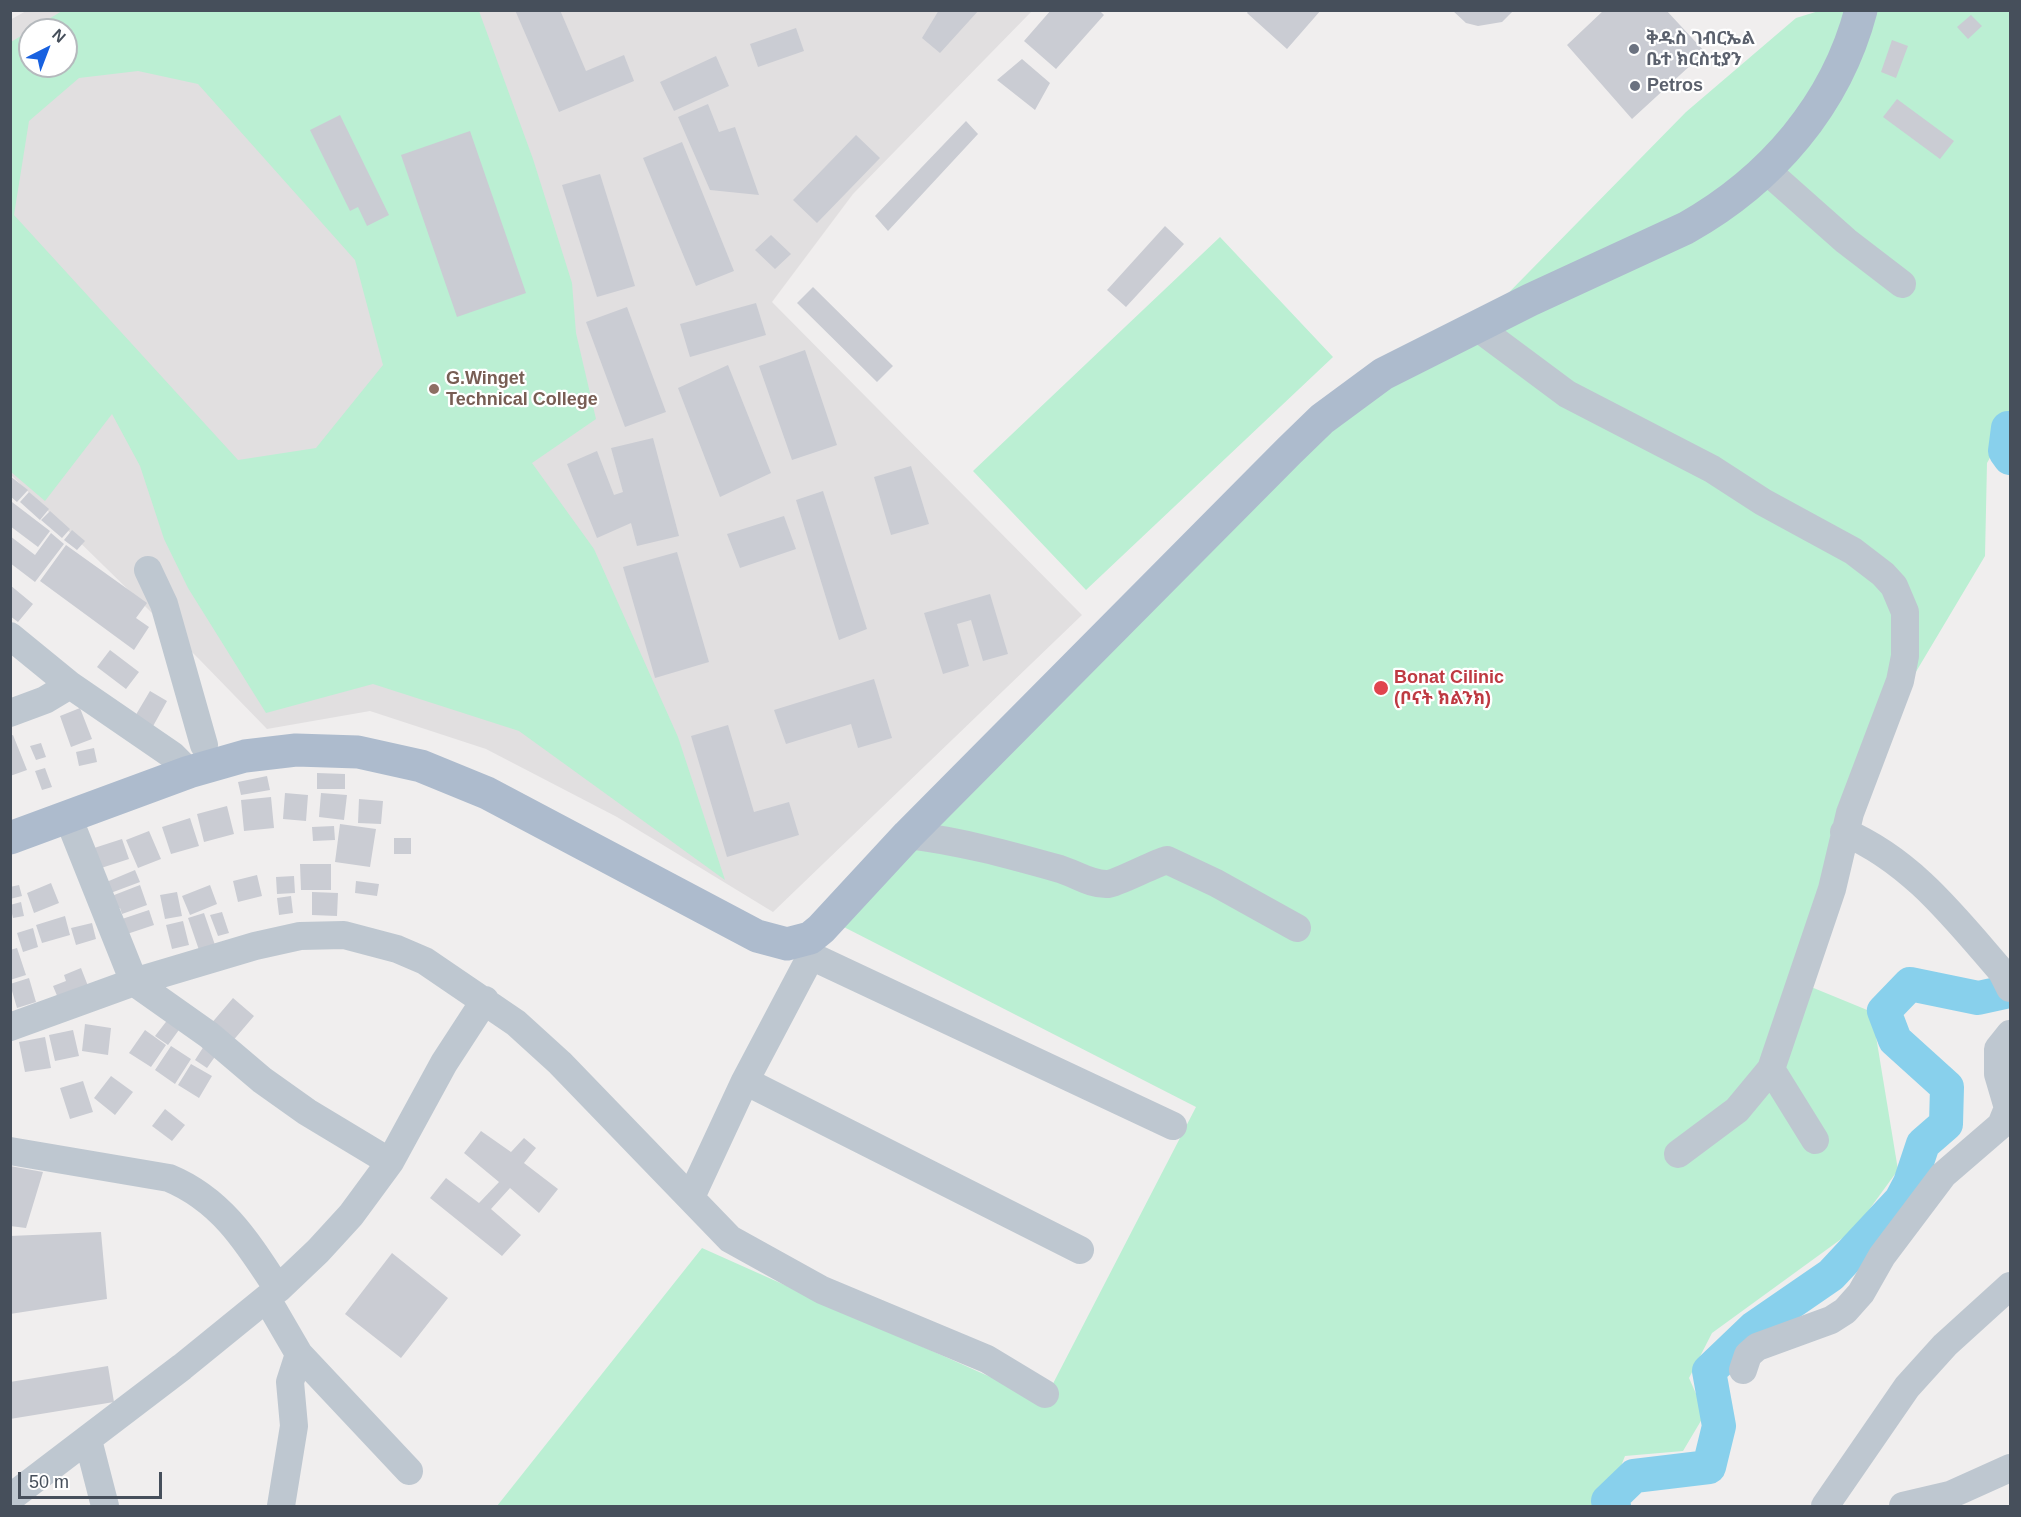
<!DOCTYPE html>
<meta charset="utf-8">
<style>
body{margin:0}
#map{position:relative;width:2021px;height:1517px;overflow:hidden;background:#f0eeee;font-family:Arial,sans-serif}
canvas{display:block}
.frame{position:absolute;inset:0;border:12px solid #464f5b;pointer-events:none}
.north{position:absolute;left:18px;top:18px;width:60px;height:60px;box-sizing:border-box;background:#fff;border:2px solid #b5b9bd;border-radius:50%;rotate:42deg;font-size:16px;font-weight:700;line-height:24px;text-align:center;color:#464f5b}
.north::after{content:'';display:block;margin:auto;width:21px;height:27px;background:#1861e0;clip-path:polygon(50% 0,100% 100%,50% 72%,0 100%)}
.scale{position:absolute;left:18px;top:1472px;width:144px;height:27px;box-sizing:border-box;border:3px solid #464f5b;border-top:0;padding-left:8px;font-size:18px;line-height:21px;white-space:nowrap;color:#464f5b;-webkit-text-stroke:4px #fff;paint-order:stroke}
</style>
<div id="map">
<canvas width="2021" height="1517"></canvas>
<div class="frame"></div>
<div class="north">N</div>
<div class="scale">50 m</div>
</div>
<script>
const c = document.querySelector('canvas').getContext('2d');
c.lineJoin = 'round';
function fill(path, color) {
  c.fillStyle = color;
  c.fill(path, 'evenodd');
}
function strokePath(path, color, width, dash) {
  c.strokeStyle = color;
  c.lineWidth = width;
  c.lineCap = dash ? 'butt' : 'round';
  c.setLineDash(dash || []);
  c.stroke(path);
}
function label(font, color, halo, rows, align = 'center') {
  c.font = font + ' Arial,"Noto Sans Ethiopic",sans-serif';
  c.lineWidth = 4.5;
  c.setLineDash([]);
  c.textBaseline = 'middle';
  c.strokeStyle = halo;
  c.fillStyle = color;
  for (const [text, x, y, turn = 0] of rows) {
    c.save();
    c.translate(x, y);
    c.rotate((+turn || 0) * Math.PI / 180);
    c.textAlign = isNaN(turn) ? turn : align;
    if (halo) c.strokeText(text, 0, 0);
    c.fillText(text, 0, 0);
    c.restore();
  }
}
const education = new Path2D(`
 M26,11H1032L853,194L772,302L1082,615L773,912L617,817L486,749L370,711L267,729L198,658L11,475L10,20ZM30,30H66V66H30Z`);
const green = new Path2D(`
 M1822,10L2010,11V423L1987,463L1985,556L1892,712L1799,982L1872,1012L1898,1170L1855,1229L1712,1333L1689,1378L1705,1414L1683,1451L1625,1456L1605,1506H497L702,1248L1044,1401L1196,1107L836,923L1371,376L1476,326L1686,112L1796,18Z
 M62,11H479L533,159L572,283L576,333L596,419L532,463L594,549L678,737L725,880L519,731L373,684L266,713L188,588L164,539L140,466L112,414L45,501L11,472V42ZM30,30H66V66H30ZM138,71L198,84L355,260L383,365L316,448L238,460L14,215L29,121L79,78Z
 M1220,237L1333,357L1086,590L973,471Z`);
const river = new Path2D(`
 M2010,428H2008L2005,451L2010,458
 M1614,1506L1608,1501L1634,1476L1709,1467L1719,1426L1709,1371L1754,1328L1831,1275L1901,1200L1910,1183L1923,1144L1946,1124L1947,1087L1895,1040L1884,1011L1910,984L1978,998L2010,991`);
const building = new Path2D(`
 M515,10H560L586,71L624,55L634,81L559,112Z
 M939,10H979L940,53L922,38Z
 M1051,10H1099L1104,15L1056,69L1024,41Z
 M1249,10H1321L1287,49L1247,13Z
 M1452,10H1514L1502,22L1478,26L1466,23Z
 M1604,10H1666L1705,52L1632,119L1567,45Z
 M1971,15L1982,26L1968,39L1957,27Z
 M796,28L804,51L758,67L750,44Z
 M1892,40L1908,46L1896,78L1881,72Z
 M716,56L729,86L674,111L660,82Z
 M1022,59L1050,83L1035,110L997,80Z
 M1897,99L1954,141L1940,159L1883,117Z
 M708,104L719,132L735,127L759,195L710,190L678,117Z
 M340,115L389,215L367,226L358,207L350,211L310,130Z
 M966,121L978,134L888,231L875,216Z
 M470,131L526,293L457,317L401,155Z
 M856,135L880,158L817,223L793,200Z
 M682,142L734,271L696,286L643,158Z
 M600,174L635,286L597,297L562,185Z
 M1165,226L1184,244L1126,307L1107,290Z
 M771,235L791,254L775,269L755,250Z
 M813,287L893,366L877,382L797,303Z
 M756,303L766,335L690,357L680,324Z
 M627,307L666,412L625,427L586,322Z
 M805,350L837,445L792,460L759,366Z
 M728,365L771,473L720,497L678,388Z
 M653,438L679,536L637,546L631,523L597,538L567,464L597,451L614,495L623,492L611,448Z
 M911,466L929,524L891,535L874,477Z
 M10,476L28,490L17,502L10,496Z
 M823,491L867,629L839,640L796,500Z
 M29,492L49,509L40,520L20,502Z
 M12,502L50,531L38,547L10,526Z
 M50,511L70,529L62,538L41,520Z
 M784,516L796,549L740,568L727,534Z
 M72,530L85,541L77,550L64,540Z
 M51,533L64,544L35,582L10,563V536L35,555Z
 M66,545L147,603L136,618L149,627L134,650L40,581Z
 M677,552L709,662L655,678L623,567Z
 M10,585L33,604L18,622L10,616Z
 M990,594L1008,654L983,661L971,620L957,624L969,666L943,674L924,613Z
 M110,650L139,672L126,689L97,667Z
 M874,679L892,738L858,748L851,724L786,744L774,710Z
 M150,691L167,701L152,728L134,718Z
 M80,708L92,739L71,747L60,716Z
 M728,725L754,812L789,802L799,835L727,857L691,736Z
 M13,735L27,770L10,776V736Z
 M41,743L46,757L36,760L30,746Z
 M94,748L97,762L79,766L76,752Z
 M45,768L52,787L42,790L35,771Z
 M317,773L345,774V789H317Z
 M267,776L270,790L241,795L238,782Z
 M285,793L308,795L306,821L283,819Z
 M321,793L347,795L344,820L319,817Z
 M271,797L274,828L244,831L241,800Z
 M359,799L383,801L381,824L358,823Z
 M227,806L234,834L204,842L197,814Z
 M190,818L199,846L171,854L162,827Z
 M340,824L376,829L370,867L335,862Z
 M334,826L335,840L313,841L312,827Z
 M149,831L161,859L138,868L126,840Z
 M394,838H411V854H394Z
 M122,839L129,859L98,869L91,849Z
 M300,864H331V890H301Z
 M135,870L140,882L108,894L104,883Z
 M257,875L262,896L238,902L233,881Z
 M294,876L295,893L277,894L276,877Z
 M356,881L379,884L377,896L355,893Z
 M51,883L59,903L34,913L27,893Z
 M19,885L22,896L10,899V887Z
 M140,885L147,905L122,914L120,908L114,910L109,897Z
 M210,885L217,904L190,915L182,896Z
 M177,892L182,916L165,919L160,895Z
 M312,892L338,893L337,916L312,915Z
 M291,896L293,913L279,915L277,898Z
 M21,902L24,916L13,918L10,905Z
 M149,910L154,925L124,935L119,920Z
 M222,912L229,933L218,936L210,915Z
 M204,913L215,945L199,950L188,918Z
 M65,916L70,935L42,943L36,925Z
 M183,921L189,945L172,949L166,925Z
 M92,923L96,939L76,945L71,928Z
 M33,928L38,947L23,952L17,933Z
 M17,948L26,975L10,980V950Z
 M81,968L88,986L58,998L53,986L66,981L64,975Z
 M29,978L36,1002L17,1008L10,984Z
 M233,998L254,1016L231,1043L210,1025Z
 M169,1018L181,1027L168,1045L155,1036Z
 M85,1024L111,1028L108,1055L82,1051Z
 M73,1030L79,1056L55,1061L49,1035Z
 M145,1030L166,1045L151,1067L129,1053Z
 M45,1037L51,1068L25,1072L19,1042Z
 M206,1043L219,1051L207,1068L195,1060Z
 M171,1046L191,1059L175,1084L155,1070Z
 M191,1064L212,1076L199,1098L178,1085Z
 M111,1076L133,1092L115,1115L94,1098Z
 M83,1081L93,1112L70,1119L60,1088Z
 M165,1109L185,1125L172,1141L152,1126Z
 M481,1131L511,1152L524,1138L536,1148L524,1163L558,1189L539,1213L510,1188L491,1209L521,1235L502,1256L430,1198L446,1178L479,1203L499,1182L464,1153Z
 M10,1166L43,1172L26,1228L10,1226Z
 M101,1232L107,1299L10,1314V1236Z
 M392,1253L448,1298L401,1358L345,1314Z
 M108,1366L114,1402L10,1419V1382Z`);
const minor = new Path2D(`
 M1766,170L1846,241L1902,284
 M1477,327L1567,394L1712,469L1763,502L1853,551L1883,574L1894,586L1905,612V656L1900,681L1850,813L1832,889L1771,1069L1737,1110L1678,1154
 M148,570L164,604L204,745
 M10,636L70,685L172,755L189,772
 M10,713L45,700L70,685
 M68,817L134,982L209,1035L262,1080L307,1112L390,1162
 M1844,832C1912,861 1955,918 2002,972L2010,988
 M908,835C960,841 1010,855 1060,869C1076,874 1091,885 1108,884C1118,883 1153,864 1167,860L1216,883L1297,928
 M799,942L811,956L1173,1126
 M10,1027L134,982L255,946L300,936L344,935L397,949L425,961L516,1023L560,1063L730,1239L822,1290L987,1359L1045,1394
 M1771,1069L1815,1140
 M745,1081L1080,1250
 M10,1151L169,1178C222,1200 248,1243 278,1289
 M691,1197L745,1081L811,956
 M267,1299L299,1354L409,1471
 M1743,1370L1748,1355L1757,1347L1831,1320L1845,1311L1861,1293L1882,1256L1943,1175L2001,1125L2008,1108L1998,1074V1049L2010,1034
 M88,1440L105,1506
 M10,1498L182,1367L278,1289L318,1251L351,1215L390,1162L444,1063L485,1000
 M281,1506L294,1426L290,1382L299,1354
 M1825,1506L1907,1387L1945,1345L2010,1286
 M1903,1506L1950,1495L2010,1468`);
const major = new Path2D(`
 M10,838L189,772L245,756L296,750L358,752L421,766L487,793L757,936L787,944L810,938L821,929L908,835L1289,451L1322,419L1383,374L1530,300L1686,228C1771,180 1836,105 1861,10`);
const markers = [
 [1634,49,6,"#6b7280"],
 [1635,86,6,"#6b7280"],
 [434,389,6,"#8d6e63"],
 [1381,688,8,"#e0444e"]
];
const worshipNames = [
 ["ቅዱስ ገብርኤል",1646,39],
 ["ቤተ ክርስቲያን",1646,60],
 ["Petros",1647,86]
];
const educationNames = [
 ["G.Winget",446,379],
 ["Technical College",446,400]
];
const healthNames = [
 ["Bonat Cilinic",1394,678],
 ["(ቦናት ክልንክ)",1394,699]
];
fill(education, '#e1dfe0');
fill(green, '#bbefd3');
strokePath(river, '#88d0ec', 34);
fill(building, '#caccd3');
strokePath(minor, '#bec7d0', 28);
strokePath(major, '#adbbcd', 33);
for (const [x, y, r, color] of markers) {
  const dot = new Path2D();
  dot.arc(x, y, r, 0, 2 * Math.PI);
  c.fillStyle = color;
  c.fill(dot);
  strokePath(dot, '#fff', 2);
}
label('bold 18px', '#5b616d', '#fff', worshipNames, 'left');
label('bold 18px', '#785e54', '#fff', educationNames, 'left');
label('bold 18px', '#be3a42', '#fff', healthNames, 'left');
</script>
